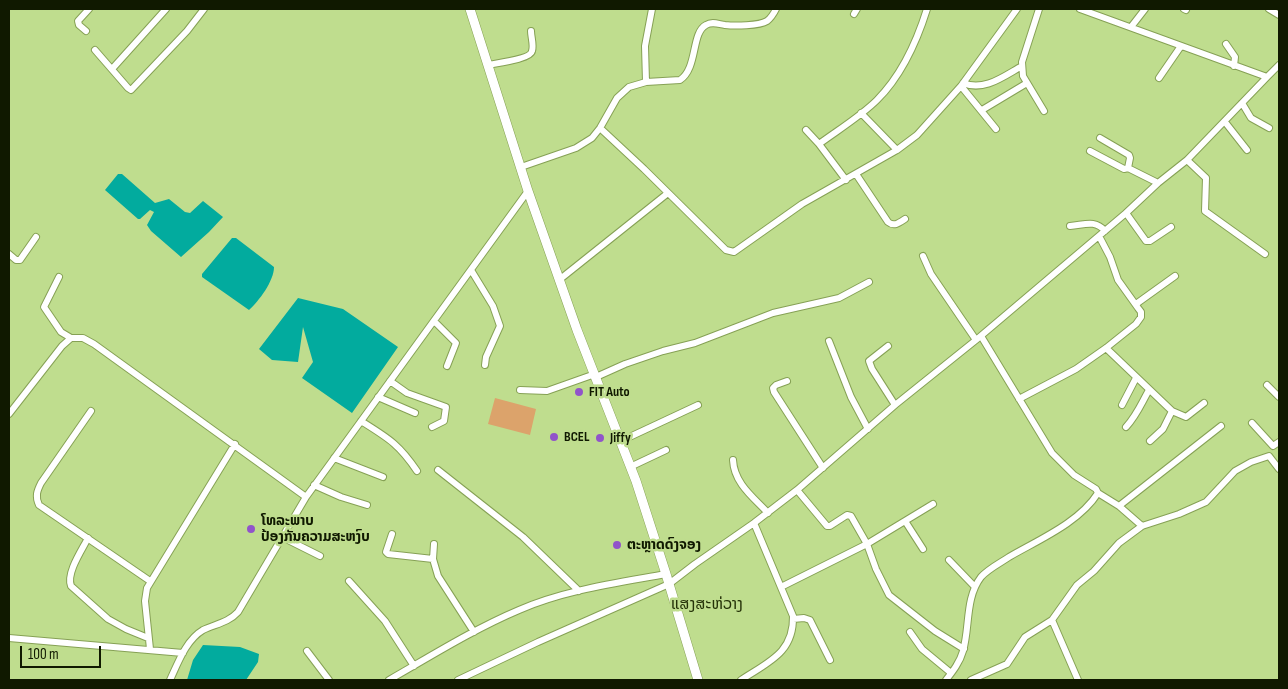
<!DOCTYPE html>
<meta charset="utf-8">
<style>
body{margin:0}
#map{position:relative;width:1288px;height:689px;overflow:hidden;background:#bfdd8e;font-family:"Sofia Sans Condensed",sans-serif}
canvas{display:block}
.frame{position:absolute;inset:0;border:10px solid #101900;pointer-events:none}
.scale{position:absolute;left:20px;top:646px;width:81px;height:22px;box-sizing:border-box;border:2px solid #101900;border-top:0;padding-left:6px;font-size:15px;line-height:18px;white-space:nowrap;color:#101900;-webkit-text-stroke:4px #bfdd8e;paint-order:stroke}
</style>
<div id="map">
<canvas width="1288" height="689"></canvas>
<div class="frame"></div>
<div class="scale">100 m</div>
</div>
<script>
const c = document.querySelector('canvas').getContext('2d');
c.lineJoin = 'round';
function fill(path, color) {
  c.fillStyle = color;
  c.fill(path, 'evenodd');
}
function strokePath(path, color, width, dash) {
  c.strokeStyle = color;
  c.lineWidth = width;
  c.lineCap = dash ? 'butt' : 'round';
  c.setLineDash(dash || []);
  c.stroke(path);
}
function label(font, color, halo, rows, align = 'center') {
  c.font = font + ' "Sofia Sans Condensed","Noto Sans Lao",sans-serif';
  c.lineWidth = 5;
  c.setLineDash([]);
  c.textBaseline = 'middle';
  c.strokeStyle = halo;
  c.fillStyle = color;
  for (const [text, x, y, turn = 0] of rows) {
    c.save();
    c.translate(x, y);
    c.rotate((+turn || 0) * Math.PI / 180);
    c.textAlign = isNaN(turn) ? turn : align;
    if (halo) c.strokeText(text, 0, 0);
    c.fillText(text, 0, 0);
    c.restore();
  }
}
const green = new Path2D(`
 M495,398L536,409L530,435L488,424Z`);
const water = new Path2D(`
 M118,174H122L155,203L169,199L185,212L190,213L203,201L223,217L209,232L181,257L151,231L147,225L154,212L150,210L140,219H138L105,190Z
 M232,238H236L274,267C274,281 259,301 249,310L202,277V274Z
 M298,298L343,309L398,347L352,413L302,378L313,362L303,327L298,362L272,360L259,349Z
 M203,645L240,647L259,654L258,662L246,680H187L193,660Z`);
const street = new Path2D(`
 M1039,9L1022,62L1023,76L1044,111
 M1184,9L1186,10
 M1269,9L1279,15
 M854,14L857,9
 M1131,27L1145,9
 M86,31L79,25L78,21L89,9
 M1226,44L1235,57L1234,66
 M95,50L128,88L131,90L187,31L204,9
 M488,65C497,63 531,59 532,51C534,45 531,37 531,31
 M112,69L166,9
 M1267,77L1279,65
 M1159,78L1181,46
 M646,82L645,46L652,9
 M963,83C984,92 1004,76 1022,66
 M961,86L996,129
 M1242,103L1251,118L1269,128
 M982,110L1027,83
 M861,113L897,150
 M1225,122L1247,150
 M600,128L644,169L726,250L734,252L802,204L897,150L917,135L961,86L1017,9
 M806,130L819,144L846,180
 M1100,138L1129,155L1130,158L1128,168
 M819,144C838,130 861,116 877,100C901,76 917,41 927,9
 M1090,151L1124,169L1128,168L1158,183
 M1187,160L1206,178L1205,211L1265,254
 M521,167L576,148L592,138L600,128L617,98L629,87L646,82L680,80C698,68 691,33 706,25C712,21 718,24 725,25C734,26 759,26 767,21C771,18 774,13 776,9
 M856,174L888,222C894,227 899,223 905,219
 M1126,213L1146,241H1150L1171,227
 M1070,226C1084,225 1095,219 1105,231
 M9,254L16,260H20L36,237
 M923,256L931,274L976,340
 M471,270L493,306L500,326L486,357L485,365
 M59,277L44,307L61,332L71,338
 M559,280L668,193
 M1136,304L1175,276
 M434,321L456,343L447,366
 M981,336L1052,453L1074,475L1096,489L1098,493L1119,506L1142,526
 M829,341L851,397L868,429
 M888,346L869,361L872,369L895,405
 M1106,348L1172,411L1186,417L1204,403
 M596,377L625,364L663,351L695,343L773,313L839,298L869,282
 M390,381L407,393L446,407L444,421L432,427
 M787,381L776,385L773,388L774,392L823,468
 M1267,385L1279,397
 M520,390L547,391L595,374
 M378,397L415,413
 M1019,399L1076,369L1106,348L1136,324L1141,317V312L1138,308L1118,280L1110,257L1099,236
 M1122,405L1136,378
 M91,411L41,483C37,491 35,496 39,505L150,581
 M9,414L62,346L71,338H83L94,344L306,497
 M361,421C388,438 399,444 417,471
 M1252,423L1273,446L1279,442
 M1126,427C1137,415 1141,404 1149,390
 M621,441L698,405
 M1150,441L1163,429L1172,411
 M334,458L383,477
 M733,460C734,483 753,497 768,513
 M630,467L666,450
 M438,470L523,537L579,591
 M314,485L341,497L367,505
 M797,490L827,526H830L847,515L851,516L867,544L876,569L889,595L935,631L964,649
 M1119,506L1221,426
 M905,521L923,549
 M392,534L386,552L388,554L433,559
 M282,537L320,556
 M88,538C82,550 66,573 71,586L108,619L126,629L148,638
 M434,544L433,559L438,576L474,632
 M949,560L975,587
 M349,581L385,621L414,666
 M781,587L867,544L933,504
 M793,619L804,618L810,620L830,660
 M1052,620L1078,680
 M910,632L922,649L951,673
 M9,638L183,653
 M150,649L145,601L147,588L235,444
 M307,651L329,680
 M170,680C178,663 186,640 203,630C215,624 228,623 238,612L306,497L528,191
 M389,680C431,656 474,629 519,610C565,590 617,583 666,574
 M458,680L538,642L669,584L695,564L754,523L797,490L895,405L976,340L1126,213L1158,183L1187,160L1267,77L1080,9
 M741,680C768,662 794,653 793,616L754,523
 M946,680C953,671 960,662 963,651C970,627 965,598 981,577C988,569 1000,563 1009,557C1038,540 1079,523 1098,493
 M971,680L1007,664L1025,637L1052,620L1077,585L1094,571L1119,543L1142,526L1179,514L1206,502L1235,471L1251,462L1269,456L1279,469`);
const secondary = new Path2D(`
 M470,9L528,191L577,330L636,481L666,574L698,680`);
const markers = [
 [579,392,5,"#9154ca"],
 [554,437,5,"#9154ca"],
 [600,438,5,"#9154ca"],
 [251,529,5,"#9154ca"],
 [617,545,5,"#9154ca"]
];
const poiNames = [
 ["FIT Auto",589,392],
 ["BCEL",564,437],
 ["Jiffy",610,438],
 ["ໂທລະພາບ",261,521],
 ["ປ້ອງກັນຄວາມສະຫງົບ",261,537],
 ["ຕະຫຼາດດົງຈອງ",627,545]
];
const quarterNames = [
 ["ແສງສະຫ່ວາງ",707,605]
];
fill(green, '#dca36b');
fill(water, '#02ab9e');
strokePath(street, '#86a155', 8);
strokePath(secondary, '#86a155', 10);
strokePath(street, '#fff', 6);
strokePath(secondary, '#fff', 9);
for (const [x, y, r, color] of markers) {
  const dot = new Path2D();
  dot.arc(x, y, r, 0, 2 * Math.PI);
  c.fillStyle = color;
  c.fill(dot);
  strokePath(dot, '#bfdd8e', 2);
}
label('bold 14px', '#101900', '#bfdd8e', poiNames, 'left');
label('16px', '#253208', '#bfdd8e', quarterNames);
</script>
